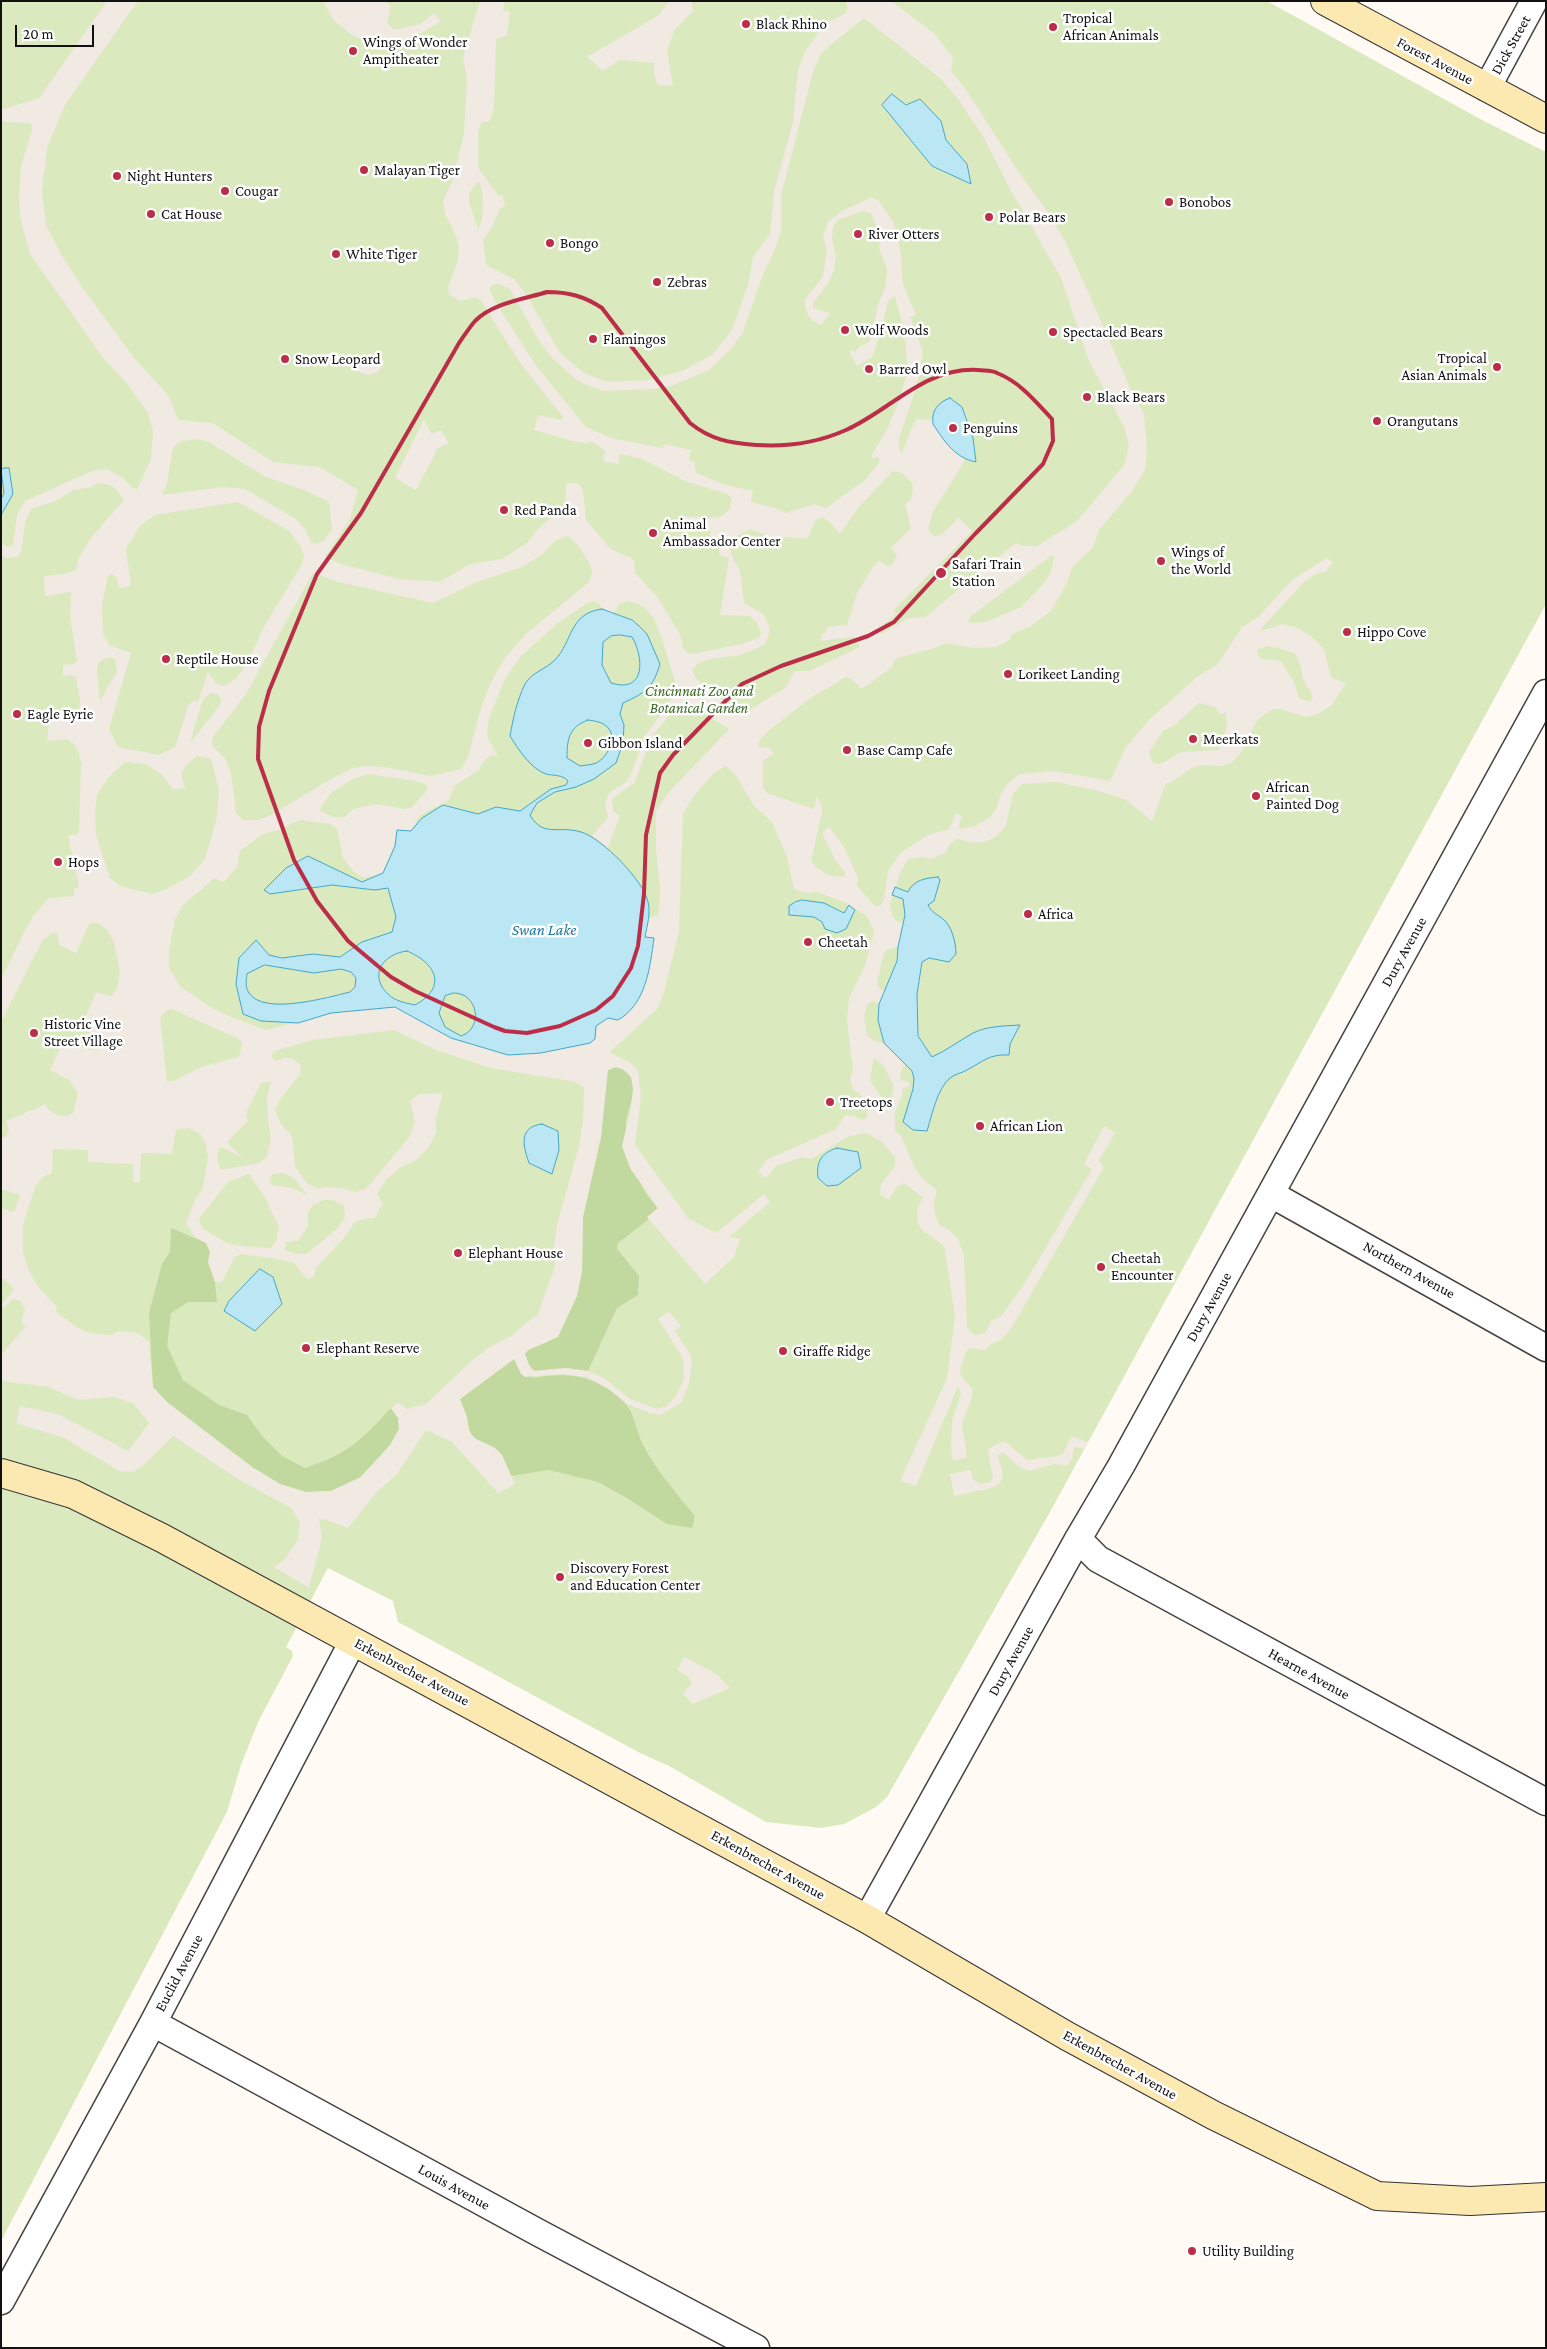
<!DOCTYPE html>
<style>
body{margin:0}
#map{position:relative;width:1547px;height:2349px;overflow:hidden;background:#fffbf4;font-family:"Crimson Pro",serif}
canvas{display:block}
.frame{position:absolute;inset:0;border:2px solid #111;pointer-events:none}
.scale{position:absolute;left:15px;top:25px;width:79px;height:22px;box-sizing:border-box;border:2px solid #111;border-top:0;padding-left:6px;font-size:15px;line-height:18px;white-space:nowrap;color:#111;-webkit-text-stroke:4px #fff;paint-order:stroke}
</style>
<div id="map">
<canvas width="1547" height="2349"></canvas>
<div class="frame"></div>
<div class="scale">20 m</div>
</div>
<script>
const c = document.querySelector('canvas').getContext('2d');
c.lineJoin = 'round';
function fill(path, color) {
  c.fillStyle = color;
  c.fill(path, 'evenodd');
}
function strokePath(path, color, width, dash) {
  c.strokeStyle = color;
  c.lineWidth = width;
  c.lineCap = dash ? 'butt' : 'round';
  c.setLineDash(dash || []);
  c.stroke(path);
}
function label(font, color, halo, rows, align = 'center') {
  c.font = font + ' "Crimson Pro",serif';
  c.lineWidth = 5;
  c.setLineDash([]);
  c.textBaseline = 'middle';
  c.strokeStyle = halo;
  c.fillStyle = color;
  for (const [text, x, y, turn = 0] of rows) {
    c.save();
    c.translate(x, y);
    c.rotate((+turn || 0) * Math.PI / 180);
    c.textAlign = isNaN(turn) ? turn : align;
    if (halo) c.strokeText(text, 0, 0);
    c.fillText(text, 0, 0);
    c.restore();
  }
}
const green = new Path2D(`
 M1,1H1267L1482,120L1546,152V604L1050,1512L887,1797L876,1807L844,1824L821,1828L766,1822L669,1766L640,1753L398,1622L393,1601L328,1568L286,1647L292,1651L293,1656L259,1720L241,1765L227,1812L1,2241Z`);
const forest = new Path2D(`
 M616,1067C649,1077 625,1108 626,1127C627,1137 639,1182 644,1190C648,1197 654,1203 658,1209L648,1217L649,1219L618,1243L617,1249L639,1276L638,1295L617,1308L588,1371L566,1368L534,1371L529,1365L525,1354L528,1350L547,1342L577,1296L582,1271L583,1217L601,1137L607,1070Z
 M171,1228L206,1243L210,1252L208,1262L215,1282L217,1302H188L171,1313L167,1346L183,1380L219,1405L247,1415L262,1436L282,1456L305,1468C349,1454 361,1440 391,1408L398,1418L399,1429L391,1445L360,1477L331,1491L306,1492L280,1484L252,1467L167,1402L153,1387L149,1313L162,1264L170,1252Z
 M514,1359L533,1378C567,1371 600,1376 625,1403C634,1413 637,1433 643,1445C656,1470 677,1494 695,1516L692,1528L667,1524L627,1498L598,1482L549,1470L511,1476C507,1467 504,1455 496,1449C489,1443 478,1443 473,1436C468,1430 464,1408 460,1399Z`);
const plaza = new Path2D(`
 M107,1H139L129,13L65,105L47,148L42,191L46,225L61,254L82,287L135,359L169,396L178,420L213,423L273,462L320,467L358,490L350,519L325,557L345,565L399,579L440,582L470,564L502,559L527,543L538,529L565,504L566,483H578L583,490L586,520L611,549L631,558L634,562L635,573L657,596L680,634L683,648L687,653L692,654L742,644L760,637L761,633L757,623L750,616L720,615L729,558L719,555L720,544L708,541L711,530L681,524L682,516L709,518L720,517L729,510L732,499L727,494L687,482L642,459L620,454L618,464L603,461L605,451L593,442L584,443L572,441L534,430L538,415L561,420L563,417L520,363L481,301L476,297L460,301L449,295L448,287L458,260L459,247L454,231L445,214L443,201L453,179L464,133L467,78L463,57L480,1H505L503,11H510L507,36L496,39L494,108L489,122H482L478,132V167L498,195H503L505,206L500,209L492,227L483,240L486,265L514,279L526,294L560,353L584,373L607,382L649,380L684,370L712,355L732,330L748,285L753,257L770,234L774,191L793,122L798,69L805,52L824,24L846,13L847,6L845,1H891L934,33L953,57L951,71L965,88L1022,177L1050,215L1065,241L1095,307L1130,388L1144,414L1147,449L1145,470L1132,491L1099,530L1093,547L1072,568L1067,583L1051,611L1031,626L1011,635L1010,640L996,647L974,648L946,643L935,648L901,657L894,661L892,667L862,689L850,678L846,677L812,697L767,732L760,740L758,745L760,748L768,747L774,754L763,760V787L767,793L814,809L817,796L823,808L811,861L817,868L828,875L844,877L845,872L835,860L822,833L829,827L843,845L850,860L858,878L857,886L875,906H880L884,899L888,871L900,853L928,835L949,829L956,813L962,816L958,829L975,826L990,817L997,808L1000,796L1008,783L1020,774L1055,771L1110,781L1126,747L1150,719L1197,677L1218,664L1242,627L1258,617L1293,579L1327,558L1333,562L1326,572L1318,573L1305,581L1258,632L1283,624L1295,627L1311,636L1324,649L1331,677L1346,683L1332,705L1318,714L1306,717L1281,709H1274L1263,715L1257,721L1240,754L1231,763L1222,766L1200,765L1190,769L1170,783H1166L1152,821L1126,800L1099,791L1055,782L1022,784L1013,794L1006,825L997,836L985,842L971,843L959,839L951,842L945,853L931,859L922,857L909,859L901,870L890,905L892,915L897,922H904L898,947L887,950L884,953L877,983L880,989L886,991L879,1004L873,1001L867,1005L864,1017L867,1035L874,1041L884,1043L905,1064L900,1074L901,1080L909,1082V1087L903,1088L902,1096L895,1112V1131L901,1136L915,1168L923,1179L937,1190L934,1201L935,1215L940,1225L949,1230L958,1239L964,1255L967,1327L974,1335L985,1333L991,1321L1001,1316L1023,1286L1092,1169L1084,1164L1104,1126L1115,1133L1099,1161L1104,1167L1011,1329L1001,1340L991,1344L985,1350L969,1348L965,1354L960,1370L961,1375L972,1389V1397L962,1424L967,1457L953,1461L951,1449L952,1421L961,1394L958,1386L916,1486L900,1481L947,1378L955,1316L944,1246L921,1229L918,1223L917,1211L922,1197L904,1183L898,1186L888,1200L880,1194L881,1184L895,1166V1157L882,1142L866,1133L847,1137L811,1159L803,1157L776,1166L766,1178L758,1172L766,1160L836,1129L845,1115L854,1116L863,1120L867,1116L868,1108L866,1100L853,1089L850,1079L853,1070L847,1021L849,998L865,966L874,931L866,915L844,902L817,892L805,893L794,889L787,857L772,822L754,806L734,773L726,766L715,772L705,783L693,797L683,814L679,932L664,992L657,1009L610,1052L632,1064L638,1071L641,1096L635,1145L689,1219L716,1233L764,1194L770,1202L729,1237L740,1238L734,1257L705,1284L647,1217L658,1208L630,1168L622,1146L631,1107L633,1089L631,1077L623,1069L616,1067L608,1070L601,1137L583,1217L582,1271L577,1296L558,1337L528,1350L525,1354L529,1365L534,1371L566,1368L588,1371L604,1378L630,1399L657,1409L667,1406L675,1397L684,1379L683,1358L658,1319L669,1311L681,1326L675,1331L690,1354L692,1362L689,1384L681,1403L660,1415L650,1413L627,1404L610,1390L587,1377L562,1374L525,1377L521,1374L514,1359L460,1399L467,1417L469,1431L474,1438L495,1448L502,1455L515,1484L498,1493L452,1442L426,1430L397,1474L377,1492L348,1528L324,1519H319L322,1538L309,1588L274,1567L284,1560L298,1540L300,1522L291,1508L236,1478L173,1436L146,1463L133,1472L119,1471L64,1438L16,1423L20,1406L58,1414L128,1451L149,1423L133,1403L113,1397L79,1400L48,1387L1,1381V1355L25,1327L21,1323L25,1309L20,1301L13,1299L4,1308L1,1306L14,1289L1,1276V1208L14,1212L20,1195L1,1189V1139L7,1135L9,1130L6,1121L46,1104L47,1108L57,1115L66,1116L73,1113L78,1093L69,1080L50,1070L63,1041L91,1050H97L101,1044L102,1039L97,1034L80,1030L96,992L111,996L117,989L120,972L114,943L108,931L98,923H90L76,953L59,945L57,932L52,933L42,941L1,1022V980L22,936L34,915L49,898L74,896V889L79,887L68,835H76L79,831L81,763L79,754L75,745L67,739L47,741L50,716L68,721L75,720L78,717L80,701L76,677L72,675L63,676V665L73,664L77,661L70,616L71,592L45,596L44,576L64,574L76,570L79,557L93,535L124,500L116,489L109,485L98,483L92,487L74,490L55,501L31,509L25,522L22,549L18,557L7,558L1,556V542L7,547L13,546L17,515L25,501L92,471L100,469L109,470L122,477L134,489H137L151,459L153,431L148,413L128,385L103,358L30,254L20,217L19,197L21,166L32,130L31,123L1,122V110L39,98ZM864,18L940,78L958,99L984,138L1009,187L1061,278L1089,361L1124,427L1129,446L1124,465L1077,521L1037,546H1023L1016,543L925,617L908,618L881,634L879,628L897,614L893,611L972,531L959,518L940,535L934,536L928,530L933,512L965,460L945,442L932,420L917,419L913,424L902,453L899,449V439L916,388L923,352L910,317L916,315L903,284L900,248L894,223L879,201L872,197L842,211L828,222L823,237L827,250L823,276L804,301L808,315L813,321L821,325L830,313L813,308V303L829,282L834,270L836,256L832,240L833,227L838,220L849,216L864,211L871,214L881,236L879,248L887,270L886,284L877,308L873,334L869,342L860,346L855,352L851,350L850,354L857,366L872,357L881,332L888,301L895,296L904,332L908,369L899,401L886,431L872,454V458L878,457L880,460L878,464L865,480L826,508L815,504L785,513L776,508L751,502L753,491L726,485L696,473L694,461L689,460L691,450L664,444L663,448L611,438L586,427L537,367L496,303L489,288L497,283L510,289L538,339L551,357L575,379L589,386L602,391L655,389L671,386L709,370L732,348L743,332L761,280L777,244L781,232V196L813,72L821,53ZM477,182L480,183L483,198L482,220L478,229L469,202V194ZM198,439L207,441L266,477L304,490L329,502L332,530L323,541L316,544L311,542L305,529L296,519L245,489L224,487L162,495L167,484L173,448L181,441ZM893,471L902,473L912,483L913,490L911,499L905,504L911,528L891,548L897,555L892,565L887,566L879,560L873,567L857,593L847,625L827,627L825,634H822L820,641L852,637L855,638L860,647L809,671H795L785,688L746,712L718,697L706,688L696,678L692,670L698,663L714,658L737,656L753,650L765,644L769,634V626L763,614L744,603L740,570L734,561L727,542L750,529L777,539L787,537L807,539L815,521L822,517L830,522L840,534L858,508ZM238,502L289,531L301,547L304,556L303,562L265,625L246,665L235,679L224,686L216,683L208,672L198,702L193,701L188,706L175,747L159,755L118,747L109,729L131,653L109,645L103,634L102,605L108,576L110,574L116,576L119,588L131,586L126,549L140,526L155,515ZM568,536L578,545L591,566L592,574L589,582L527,633L504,659L490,684L481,707L468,757L461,769L430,776L386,767L366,766L352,768L331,779L271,815L258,820H243L236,813L231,773L225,758L212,746L213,737L246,694L313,573L338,582L433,603L477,582L522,567L543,554L555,541ZM1052,555L1054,558L1051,571L1045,582L1021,607L986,622L970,623L968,620L971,616ZM594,601L599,604L602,609L613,614L620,604L627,601L639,604L646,609L654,619L661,636L677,688L668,705L646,734L630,776L626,782L609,793L605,805L608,817L592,836L608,848L620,815L613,811L612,799L634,783L653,735L674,710L684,705L691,706L729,729L669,792L656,811V850L660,889L659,910L657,916L648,918L645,937L654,938L653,947L643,990L618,1020L608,1018L595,1026L596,1032L465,1041L451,1038L395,1007L331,1013L266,1030L231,1017L212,1008L180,986L169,968V949L175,920L182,906L215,878L224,882L237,867L240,851L263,834L282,829L292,823L301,820L330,824L337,829L343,858L353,871L364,878L383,873L395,846L398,830L411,831L419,816L449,800L454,786L479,770L482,763L491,755L498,756L487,736L489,718L504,681L520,657L558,623L589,602ZM1267,646L1279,648L1295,654L1300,663L1303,679L1313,697L1310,702L1299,698L1294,682L1281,661L1263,659L1258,656L1257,650ZM109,657L115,659L117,671L100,701L97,673L98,664L102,660ZM211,693L217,694L221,699L220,705L190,743L201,705L205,697ZM1199,703L1215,707L1221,715L1226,712L1227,726L1219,750L1181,752L1164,762L1157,764L1152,762L1149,752L1163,731L1175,725ZM197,756L211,759L219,791L216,821L205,859L190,876L167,889L152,894L120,886L110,878L96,835L95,812L97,795L108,778L125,762L146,764L162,775L173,789L185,788L181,775L185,766ZM368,774L415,781L425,784L428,789L411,808L404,809L376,804L353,809L345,817H333L319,810L331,793L351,780ZM172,1009L237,1038L242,1043L240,1054L238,1057L201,1067L174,1081H167L160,1018L167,1010ZM394,1030L436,1050L490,1068L576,1082L584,1088L583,1120L579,1146L557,1225L554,1246L555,1266L538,1314L509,1337L488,1348L469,1363L426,1404L407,1409L398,1402L391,1408L398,1418L399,1429L390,1445L360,1478L331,1491L306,1492L280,1484L252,1467L167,1402L153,1387L149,1342L138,1333L119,1331L111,1335L90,1333L78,1328L56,1312L57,1307L40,1289L29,1271L23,1253V1225L35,1187L44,1176L52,1173L53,1149L88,1150V1162L133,1164V1182H140L141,1153L172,1154L176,1130L188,1128L200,1134L205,1142L208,1156L203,1187L194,1202L186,1223L195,1237L206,1243L210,1252L208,1262L215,1282H222L235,1257L241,1254L278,1259L294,1263L307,1279L314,1277L316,1268L344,1238L354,1223L362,1219L375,1218L383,1203L377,1194L387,1179L398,1169L418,1159L429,1147L436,1133V1119L443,1093L419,1094L410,1101L415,1122L409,1137L366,1189L355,1192L342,1188L327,1187L318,1189L308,1184L295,1167L292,1136L281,1124L275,1110L281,1098L300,1075L301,1066L294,1059L284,1058L275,1061L271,1056L274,1051L313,1040ZM874,1058L884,1066L894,1087L891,1099L888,1101L883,1100L870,1080ZM271,1081L267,1096L268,1121L271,1137L267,1156L259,1163L221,1170L217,1159L219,1149L222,1147L243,1158L227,1142L248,1121L246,1114L261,1083ZM284,1173L296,1180L307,1195L292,1188L272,1185L269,1178L273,1174ZM249,1174L264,1196L279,1227L276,1242L270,1248L241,1246L227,1243L202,1228L199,1219L228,1182ZM323,1200H332L344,1205L345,1217L337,1229L306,1254L293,1253L285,1250L286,1242L298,1241L308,1226V1213L313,1205Z
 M323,1H383L391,5L387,23L394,30L420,24L434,13L441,21L420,34L384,44L355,37L334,21Z
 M669,1H691L693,11L674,31L667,51L673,86L658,85L654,75V63L620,60L603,71L587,57L659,15Z
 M369,353L385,361L378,372L368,375L352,369L344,361L349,354L358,359L364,358Z
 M424,419L432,434L441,430L449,443L438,448L416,490L395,478Z
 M1072,1436L1088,1442L1084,1449L1076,1447L1074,1449L1072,1459L1067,1466L1054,1464L1029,1471L1021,1468L1002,1452L998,1456L1003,1474L1001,1481L994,1487L983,1490L954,1496L950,1474L971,1470L973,1480L980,1484L990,1482L993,1477L988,1453L990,1448L1000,1442H1006L1027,1460L1058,1456L1063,1453Z
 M684,1657L715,1673L730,1688L693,1704L683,1694L692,1683L687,1676L677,1670Z`);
const water = new Path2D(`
 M892,94L906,105L920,99L941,121L946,140L967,164L971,184L932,166L882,105Z
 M950,398L962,407L973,438L976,462C955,458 944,441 933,424C931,411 938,402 950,398Z
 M9,468L13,494L1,515V499L4,493L1,469Z
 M602,609L632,620L638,625L647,634L660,664C653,688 645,693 623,703L620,714L624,725L623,743L616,763L594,779L576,787L555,792L537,803L530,815C543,838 558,825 581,832C602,838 644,881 648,902C651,913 647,926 645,937L654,938C650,968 646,1004 618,1020L608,1018L596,1026L595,1039L590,1043L541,1053L508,1055L451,1038L395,1007L331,1013L298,1023L261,1021L243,1014L236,984L239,958L256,940L269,955L282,958L313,954L340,957L362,942L392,932L396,917L388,888L375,890L332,885L270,894L264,890L286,868L308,856L362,882L383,873L395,846L397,830L411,831L422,818L443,805L478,814L496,807L520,811L551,789L566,785L568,781C562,774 553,776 546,774C531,769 518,749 510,736C513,719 517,700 525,684C531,673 546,669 555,660C573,641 569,613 602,609ZM620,635L632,637C644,657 646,694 611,683L602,665L603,642L611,636ZM588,720C595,721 604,722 609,729C617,739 607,758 596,763C591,765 585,765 580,766L567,758C567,739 569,727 588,720ZM407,951C436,963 448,987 415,1005C406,1003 395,1001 389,995C368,976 382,954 407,951ZM265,965L314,973L341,969L351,972L356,978L355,987L350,992C329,997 264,1016 249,993C245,987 246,981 247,974ZM454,993C478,993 484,1028 461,1036L445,1027L439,1013L445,996Z
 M938,877L940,880L934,901L928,905C932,913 937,914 943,919C952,926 956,943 956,954L949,962L929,958L922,962L917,994L918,1036L932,1057C947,1050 959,1041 973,1033C987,1026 1004,1026 1020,1025L1010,1044L1009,1055C989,1054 984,1061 967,1070C962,1073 955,1074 950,1078C937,1089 932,1115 927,1131L913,1130L903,1122L913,1089L914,1078L912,1071L884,1043L878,1020L879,1004L897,961L898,947L905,915L903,899L892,895L895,887L908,892C913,880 926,878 938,877Z
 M802,900L824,903L844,913L849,905L855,910L846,929L837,933L825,929L822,922L814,917L789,915V906L795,902Z
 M542,1124L558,1131L559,1150L552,1174L529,1163C523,1146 518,1127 542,1124Z
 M837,1148L858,1152L861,1168L838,1185L827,1186L818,1178C816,1162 821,1153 837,1148Z
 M260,1269L273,1277L282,1304L255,1331L224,1311L229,1301Z`);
const street = new Path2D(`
 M1487,88L1534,1
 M1271,1194L1546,1348
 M1078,1539L1098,1559L1546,1802
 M867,1919L1078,1539L1121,1466L1546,693
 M153,2023L539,2233L756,2348
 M1,2301L153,2023L353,1641`);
const secondary = new Path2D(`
 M1325,1L1546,119
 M1,1473L73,1494L162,1538L867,1919L1067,2036L1213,2115L1377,2196L1470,2201L1546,2197`);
const rail = new Path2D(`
 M547,292C568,292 584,296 602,308L690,423C711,440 730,443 756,445C787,447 817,443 846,430C891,410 924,367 978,370C984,371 992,370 997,373C1020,382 1035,401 1052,419L1053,441L1043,464L975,534L894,622L868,636L781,666L742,684L673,755L660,773L646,835L644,894L638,946L631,968L613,996L596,1010L560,1026L527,1033L505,1031L494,1027L415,991L391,977L348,941L317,901L294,860L258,759L259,727L269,691L317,574L361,513L459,343C464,336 469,328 475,321C493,303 524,299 547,292Z`);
const markers = [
 [746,24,5,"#bc2d48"],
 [1053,27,5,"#bc2d48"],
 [353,51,5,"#bc2d48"],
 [364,170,5,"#bc2d48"],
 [117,176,5,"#bc2d48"],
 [225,191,5,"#bc2d48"],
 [1169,202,5,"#bc2d48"],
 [151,214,5,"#bc2d48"],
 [989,217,5,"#bc2d48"],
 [858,234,5,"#bc2d48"],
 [550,243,5,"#bc2d48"],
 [336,254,5,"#bc2d48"],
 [657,282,5,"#bc2d48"],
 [845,330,5,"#bc2d48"],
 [1053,332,5,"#bc2d48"],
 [593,339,5,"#bc2d48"],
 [285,359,5,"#bc2d48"],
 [1497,367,5,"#bc2d48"],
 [869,369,5,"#bc2d48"],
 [1087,397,5,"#bc2d48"],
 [1377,421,5,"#bc2d48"],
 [953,428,5,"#bc2d48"],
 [504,510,5,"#bc2d48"],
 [653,533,5,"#bc2d48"],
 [1161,561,5,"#bc2d48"],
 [941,573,6,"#bc2d48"],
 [1347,632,5,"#bc2d48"],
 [166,659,5,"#bc2d48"],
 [1008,674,5,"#bc2d48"],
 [17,714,5,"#bc2d48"],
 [1193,739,5,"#bc2d48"],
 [588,743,5,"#bc2d48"],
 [847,750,5,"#bc2d48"],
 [1256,796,5,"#bc2d48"],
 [58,862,5,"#bc2d48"],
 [1028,914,5,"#bc2d48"],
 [808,942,5,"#bc2d48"],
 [34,1033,5,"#bc2d48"],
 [830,1102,5,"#bc2d48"],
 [980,1126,5,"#bc2d48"],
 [458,1253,5,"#bc2d48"],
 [1101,1267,5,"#bc2d48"],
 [306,1348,5,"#bc2d48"],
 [783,1351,5,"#bc2d48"],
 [560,1577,5,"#bc2d48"],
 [1192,2251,5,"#bc2d48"]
];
const poiNames = [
 ["Tropical",1063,18],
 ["African Animals",1063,35],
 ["Black Rhino",756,24],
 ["Wings of Wonder",363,42],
 ["Ampitheater",363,59],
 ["Malayan Tiger",374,170],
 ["Night Hunters",127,176],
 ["Cougar",235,191],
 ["Bonobos",1179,202],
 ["Cat House",161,214],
 ["Polar Bears",999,217],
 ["River Otters",868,234],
 ["Bongo",560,243],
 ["White Tiger",346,254],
 ["Zebras",667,282],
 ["Wolf Woods",855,330],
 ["Spectacled Bears",1063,332],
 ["Flamingos",603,339],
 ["Tropical",1487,358,"right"],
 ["Asian Animals",1487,375,"right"],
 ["Snow Leopard",295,359],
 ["Barred Owl",879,369],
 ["Black Bears",1097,397],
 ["Orangutans",1387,421],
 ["Penguins",963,428],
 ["Red Panda",514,510],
 ["Animal",663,524],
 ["Ambassador Center",663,541],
 ["Wings of",1171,552],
 ["the World",1171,569],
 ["Safari Train",952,564],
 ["Station",952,581],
 ["Hippo Cove",1357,632],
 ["Reptile House",176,659],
 ["Lorikeet Landing",1018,674],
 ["Eagle Eyrie",27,714],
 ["Meerkats",1203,739],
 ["Gibbon Island",598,743],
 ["Base Camp Cafe",857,750],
 ["African",1266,787],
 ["Painted Dog",1266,804],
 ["Hops",68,862],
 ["Africa",1038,914],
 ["Cheetah",818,942],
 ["Historic Vine",44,1024],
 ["Street Village",44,1041],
 ["Treetops",840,1102],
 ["African Lion",990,1126],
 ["Elephant House",468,1253],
 ["Cheetah",1111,1258],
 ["Encounter",1111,1275],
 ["Elephant Reserve",316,1348],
 ["Giraffe Ridge",793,1351],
 ["Discovery Forest",570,1568],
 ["and Education Center",570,1585],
 ["Utility Building",1202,2251]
];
const streetNames = [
 ["Dick Street",1511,45,-61],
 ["Forest Avenue",1435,61,28],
 ["Dury Avenue",1404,952,-61],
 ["Northern Avenue",1409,1270,29],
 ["Dury Avenue",1209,1307,-61],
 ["Dury Avenue",1011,1661,-61],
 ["Erkenbrecher Avenue",412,1672,28],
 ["Hearne Avenue",1309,1674,29],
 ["Erkenbrecher Avenue",768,1865,29],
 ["Euclid Avenue",179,1973,-62],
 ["Erkenbrecher Avenue",1120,2065,29],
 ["Louis Avenue",454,2187,29]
];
const parkNames = [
 ["Cincinnati Zoo and",699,691],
 ["Botanical Garden",699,708]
];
const waterNames = [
 ["Swan Lake",544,930]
];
fill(green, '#dae9be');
fill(forest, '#c1d99e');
fill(plaza, '#f0eae2');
fill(water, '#bbe7f4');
strokePath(water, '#44a7c9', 1);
strokePath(street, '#444', 29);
strokePath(secondary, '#333', 30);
strokePath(street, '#fff', 26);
strokePath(secondary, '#fce9b2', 28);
strokePath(rail, '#bc2d48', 4);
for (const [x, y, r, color] of markers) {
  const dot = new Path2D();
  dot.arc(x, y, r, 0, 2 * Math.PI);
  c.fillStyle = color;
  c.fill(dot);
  strokePath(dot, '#fff', 2);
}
label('15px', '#111', '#fff', poiNames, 'left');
label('15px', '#111', '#fff', streetNames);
label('italic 15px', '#3a6722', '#fff', parkNames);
label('italic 16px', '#1d799f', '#fff', waterNames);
</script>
